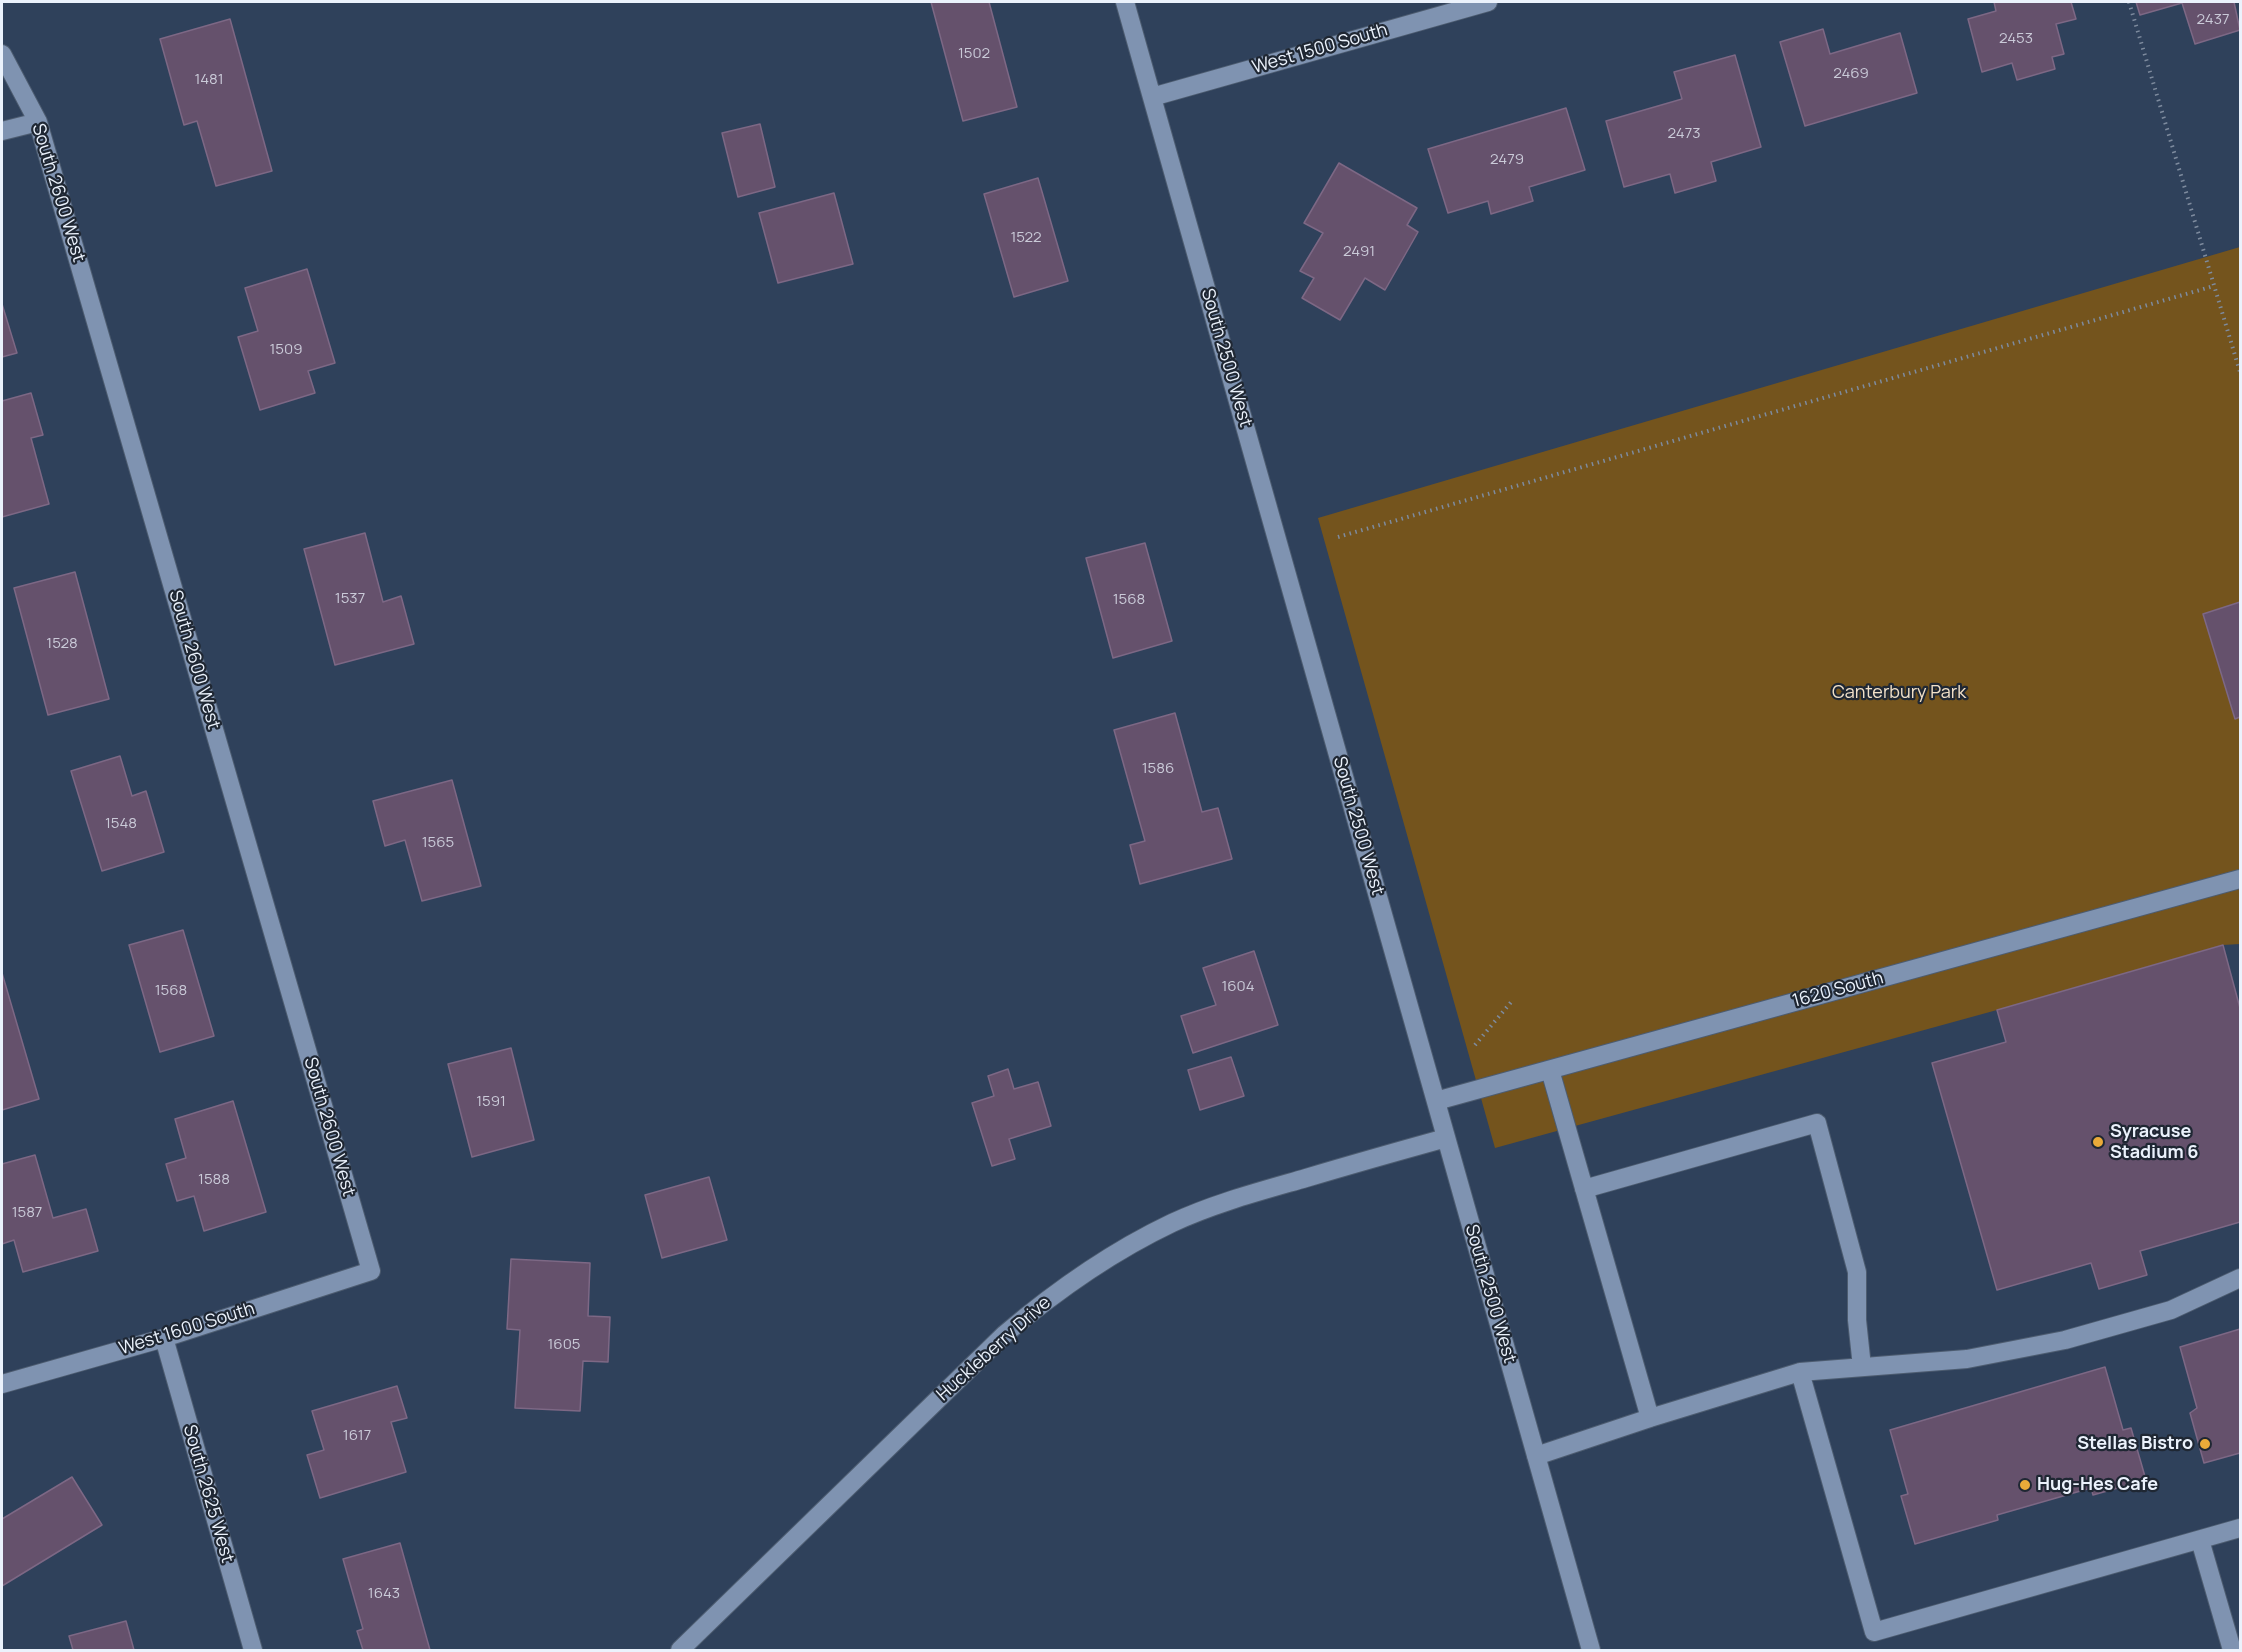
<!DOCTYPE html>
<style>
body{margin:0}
#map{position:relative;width:2242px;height:1652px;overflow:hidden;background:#2f415b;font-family:Manrope,sans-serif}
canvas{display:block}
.frame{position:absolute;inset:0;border:3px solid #ebf2fc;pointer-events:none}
</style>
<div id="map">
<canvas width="2242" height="1652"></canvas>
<div class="frame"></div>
</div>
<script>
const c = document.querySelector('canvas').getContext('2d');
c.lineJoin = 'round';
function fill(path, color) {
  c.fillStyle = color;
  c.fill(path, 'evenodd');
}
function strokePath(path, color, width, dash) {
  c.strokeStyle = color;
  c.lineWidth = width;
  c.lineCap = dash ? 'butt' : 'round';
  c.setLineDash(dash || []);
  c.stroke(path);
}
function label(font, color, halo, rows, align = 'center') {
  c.font = font + ' Manrope,sans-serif';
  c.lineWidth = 4.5;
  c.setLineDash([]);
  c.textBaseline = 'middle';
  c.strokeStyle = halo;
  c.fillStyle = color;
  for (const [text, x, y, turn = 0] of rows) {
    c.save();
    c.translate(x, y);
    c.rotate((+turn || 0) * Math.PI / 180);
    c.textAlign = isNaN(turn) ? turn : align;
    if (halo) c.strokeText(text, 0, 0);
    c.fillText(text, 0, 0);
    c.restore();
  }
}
const green = new Path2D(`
 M2240,247V944L2223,945L1997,1010L1495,1148L1318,518Z`);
const building = new Path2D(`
 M931,2H989L1017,107L963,121Z
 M1994,2H2071L2076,19L2056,24L2064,54L2052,57L2055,69L2017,80L2012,63L1982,72L1968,19L1996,11Z
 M2136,2H2234L2240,30L2195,44L2182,3L2140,15Z
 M230,19L272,171L216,186L197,121L184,125L160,39Z
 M1823,29L1830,54L1900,33L1917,93L1805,126L1780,42Z
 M1735,55L1761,147L1711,162L1716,181L1675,193L1670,174L1624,187L1606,121L1682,99L1674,72Z
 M1566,108L1585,170L1529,187L1533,201L1491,214L1488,201L1448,213L1428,149Z
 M760,124L775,187L738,197L722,133Z
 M1339,163L1417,208L1407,225L1418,232L1385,290L1365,278L1340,320L1302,298L1314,278L1300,271L1323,233L1304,223Z
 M1038,178L1068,281L1014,297L984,194Z
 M834,193L853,264L778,283L759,213Z
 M307,269L335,363L308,371L315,393L260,410L238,337L258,331L245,288Z
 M2,304L17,353L2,357Z
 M31,393L43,435L31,438L49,504L2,517V401Z
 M365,533L383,602L401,596L414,644L335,665L304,549Z
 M1145,543L1172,641L1113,658L1086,558Z
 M75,572L109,699L48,715L14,588Z
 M2240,602V717L2235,719L2203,614Z
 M1175,713L1202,812L1218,808L1232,859L1140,884L1130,845L1145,841L1114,730Z
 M120,756L132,796L146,791L164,852L102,871L71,771Z
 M452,780L481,886L422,901L405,840L385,846L373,801Z
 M183,930L214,1036L160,1052L129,945Z
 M2223,945L2240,1008V1222L2140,1251L2147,1275L2099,1289L2091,1263L1997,1290L1932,1063L2006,1042L1997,1010Z
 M1254,951L1278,1025L1193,1053L1181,1016L1216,1005L1203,968Z
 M2,973L39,1099L2,1110Z
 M511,1048L534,1140L472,1157L448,1064Z
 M1231,1057L1244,1096L1200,1110L1188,1070Z
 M1008,1069L1014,1089L1038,1082L1051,1126L1009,1139L1015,1159L992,1166L972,1103L994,1096L988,1076Z
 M233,1101L266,1212L204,1231L194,1196L177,1201L166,1164L186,1158L175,1119Z
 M35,1155L53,1218L86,1209L98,1251L23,1272L14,1240L2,1244V1164Z
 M709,1177L727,1240L662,1258L645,1195Z
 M511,1259L590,1263L588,1316L610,1317L608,1362L583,1361L580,1411L515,1408L520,1330L507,1329Z
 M2240,1329V1453L2204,1463L2190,1413L2197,1408L2180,1347Z
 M2105,1367L2123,1430L2131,1428L2146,1480L2093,1495L2091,1488L1997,1515L1998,1520L1915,1544L1901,1496L1908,1494L1890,1430Z
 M397,1386L407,1418L391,1422L406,1472L320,1498L307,1455L324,1450L312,1411Z
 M72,1477L102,1525L2,1586V1519Z
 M400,1543L430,1650H363L357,1631L363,1629L343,1559Z
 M126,1621L134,1650H73L69,1636Z`);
const path = new Path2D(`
 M2129,2L2240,372
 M1338,537L2214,286
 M1475,1045L1512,1001`);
const minor = new Path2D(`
 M1125,2L1591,1650
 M2,54L38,122L371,1271L164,1338L2,1384
 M1152,97L1488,2
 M2,131L38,122
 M1550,1070L1650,1418
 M1436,1101L2240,879
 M1584,1189L1817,1123L1857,1272V1320L1862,1367
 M164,1338L253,1650
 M1800,1372L1874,1632L2240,1528
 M1536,1456L1650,1418L1800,1372L1967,1359L2065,1340L2171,1310L2240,1278
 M2200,1540L2232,1650
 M680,1650L1005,1334C1057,1290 1111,1252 1172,1223C1215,1203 1261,1191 1306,1178C1353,1164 1399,1151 1446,1138`);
const markers = [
 [2098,1142,6,"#eaaa39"],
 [2205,1444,6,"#eaaa39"],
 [2025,1485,6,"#eaaa39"]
];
const numberNames = [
 ["2437",2213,20],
 ["2453",2016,39],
 ["1502",974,54],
 ["2469",1851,74],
 ["1481",209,80],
 ["2473",1684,134],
 ["2479",1507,160],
 ["1522",1026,238],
 ["2491",1359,252],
 ["1509",286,350],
 ["1537",350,599],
 ["1568",1129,600],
 ["1528",62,644],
 ["1586",1158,769],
 ["1548",121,824],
 ["1565",438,843],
 ["1604",1238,987],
 ["1568",171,991],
 ["1591",491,1102],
 ["1588",214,1180],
 ["1587",27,1213],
 ["1605",564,1345],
 ["1617",357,1436],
 ["1643",384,1594]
];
const streetNames = [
 ["West 1500 South",1320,49,-16],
 ["South 2600 West",58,193,73],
 ["South 2500 West",1226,358,74],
 ["South 2600 West",194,660,74],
 ["South 2500 West",1358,826,74],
 ["1620 South",1838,990,-15],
 ["South 2600 West",329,1127,74],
 ["South 2500 West",1490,1294,74],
 ["West 1600 South",187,1329,-17],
 ["Huckleberry Drive",994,1349,-42],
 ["South 2625 West",208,1494,74]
];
const parkNames = [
 ["Canterbury Park",1899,693]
];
const poiNames = [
 ["Syracuse",2110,1132],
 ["Stadium 6",2110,1153],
 ["Stellas Bistro",2193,1444,"right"],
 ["Hug-Hes Cafe",2037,1485]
];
fill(green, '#74541d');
fill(building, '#65516c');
strokePath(building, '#7d6885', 1.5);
strokePath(minor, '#4d5c70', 20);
strokePath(path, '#7e8b9e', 4, [1.5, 4.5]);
strokePath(minor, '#7f93b1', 18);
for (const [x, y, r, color] of markers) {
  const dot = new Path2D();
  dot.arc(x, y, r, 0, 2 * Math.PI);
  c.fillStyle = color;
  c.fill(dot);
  strokePath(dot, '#1f2733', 2);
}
label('15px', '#cacad8', null, numberNames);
label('18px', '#ebf2fc', '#1f2733', streetNames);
label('18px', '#f2e1c9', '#1f2733', parkNames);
label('bold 18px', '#ebf2fc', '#1f2733', poiNames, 'left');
</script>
